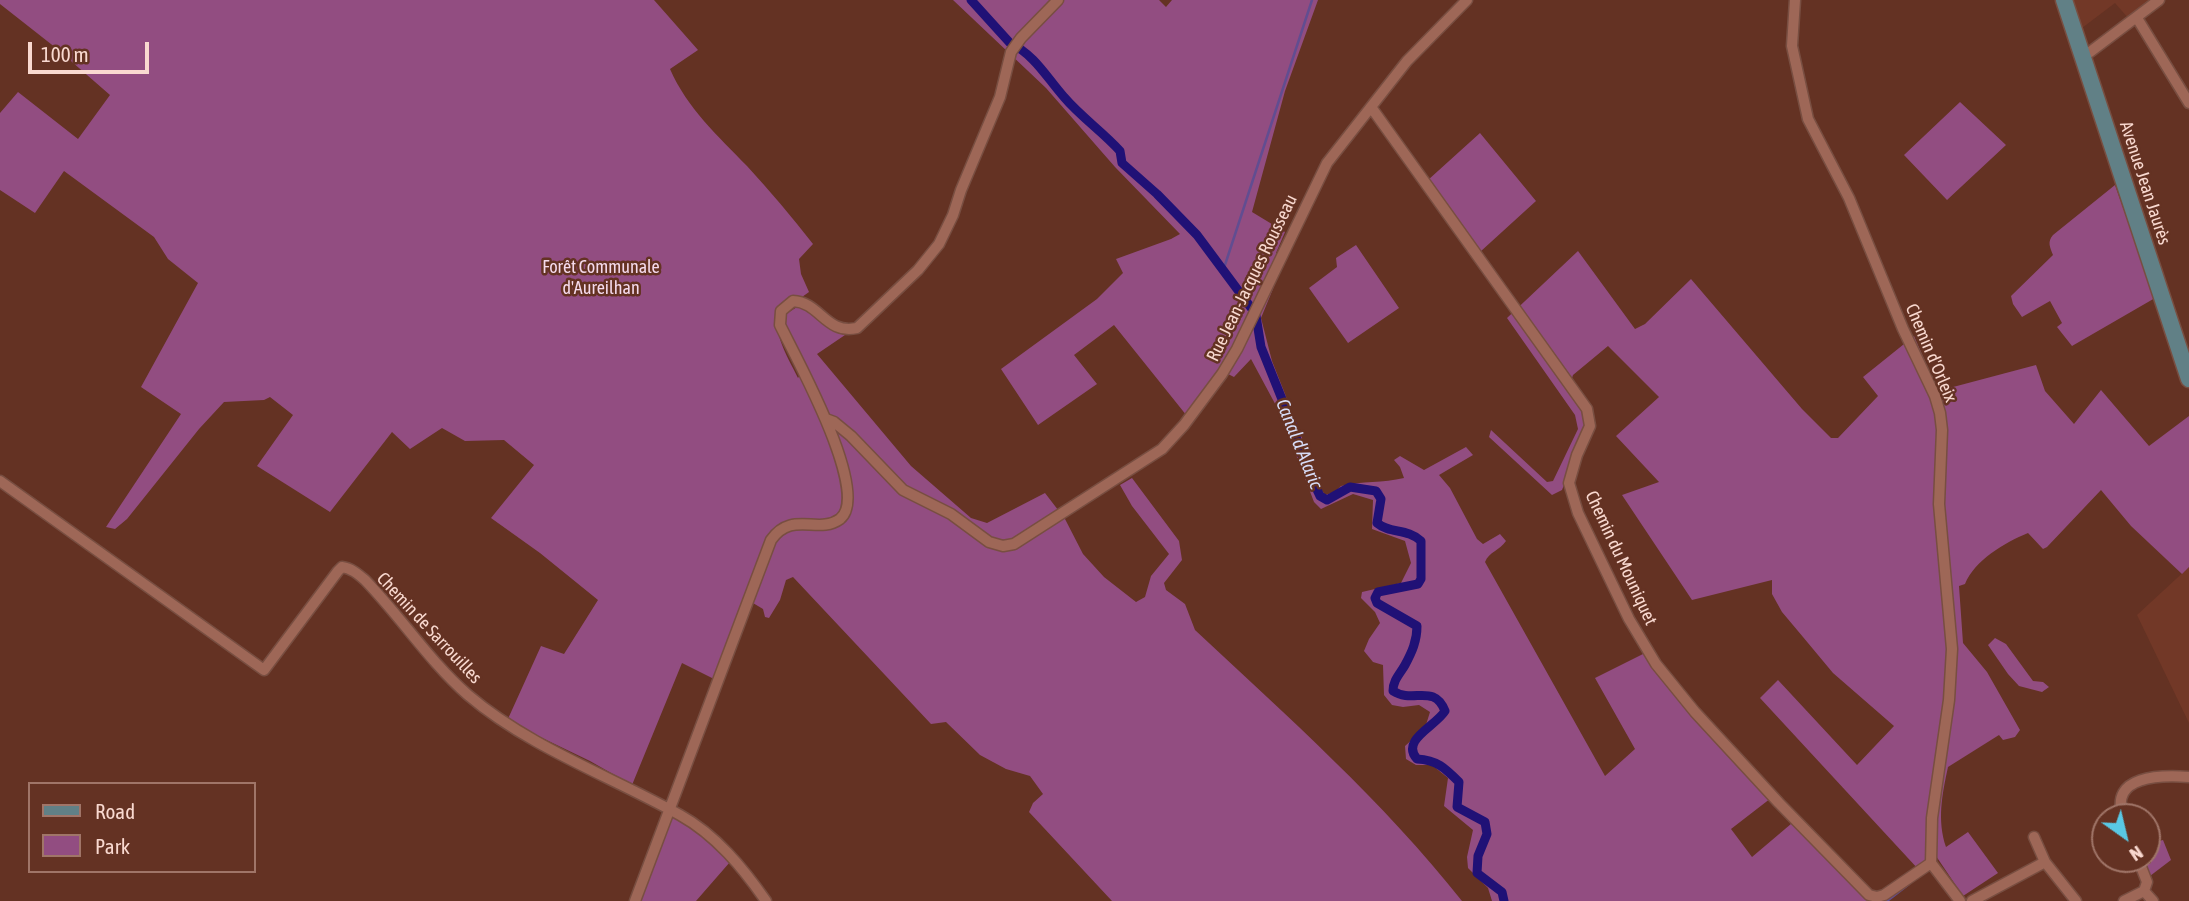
<!DOCTYPE html>
<meta charset="utf-8">
<style>
body{margin:0}
#map{position:relative;width:2189px;height:901px;overflow:hidden;background:#643223;font-family:"Asap Condensed",sans-serif}
canvas{display:block}
.legend{position:absolute;left:28px;top:782px;width:228px;height:91px;box-sizing:border-box;background:#643223;border:2px solid #a07568;margin:0;padding:9px 12px;list-style:none;font-size:21px;color:#f9d9d0}
.legend li{display:flex;align-items:center;gap:14px;height:35px}
.legend b{width:35px;border:2px solid #a07568}
.north{position:absolute;left:2091px;top:803px;width:70px;height:70px;box-sizing:border-box;background:#643223;border:2px solid #a07568;border-radius:50%;rotate:146deg;font-size:19px;font-weight:700;line-height:28px;text-align:center;color:#f9d9d0}
.north::after{content:'';display:block;margin:auto;width:24px;height:32px;background:#59c8e4;clip-path:polygon(50% 0,100% 100%,50% 72%,0 100%)}
.scale{position:absolute;left:28px;top:42px;width:121px;height:32px;box-sizing:border-box;border:4px solid #f9d9d0;border-top:0;padding-left:9px;font-size:21px;line-height:24px;white-space:nowrap;color:#f9d9d0;-webkit-text-stroke:5px #643223;paint-order:stroke}
</style>
<div id="map">
<canvas width="2189" height="901"></canvas>
<ul class="legend">
<li><b style="height:9px;background:#618086"></b>Road</li>
<li><b style="height:19px;background:#924d81"></b>Park</li>
</ul>
<div class="north">N</div>
<div class="scale">100 m</div>
</div>
<script>
const c = document.querySelector('canvas').getContext('2d');
c.lineJoin = 'round';
function fill(path, color) {
  c.fillStyle = color;
  c.fill(path, 'evenodd');
}
function strokePath(path, color, width, dash) {
  c.strokeStyle = color;
  c.lineWidth = width;
  c.lineCap = dash ? 'butt' : 'round';
  c.setLineDash(dash || []);
  c.stroke(path);
}
function label(font, color, halo, rows, align = 'center') {
  c.font = font + ' "Asap Condensed",sans-serif';
  c.lineWidth = 5;
  c.setLineDash([]);
  c.textBaseline = 'middle';
  c.strokeStyle = halo;
  c.fillStyle = color;
  for (const [text, x, y, turn = 0] of rows) {
    c.save();
    c.translate(x, y);
    c.rotate((+turn || 0) * Math.PI / 180);
    c.textAlign = isNaN(turn) ? turn : align;
    if (halo) c.strokeText(text, 0, 0);
    c.fillText(text, 0, 0);
    c.restore();
  }
}
const built = new Path2D(`
 M2072,0H2152L2129,19L2115,3L2082,28Z
 M2189,567V723L2137,615Z`);
const green = new Path2D(`
 M0,0H654L698,50L670,69C687,108 718,136 747,166C770,191 792,217 813,244L799,259L801,274L809,292L802,297L784,302C768,328 786,353 798,378L804,369L783,324L786,314L797,307L803,308L838,333L845,335L817,354L911,466L971,518L987,523L1045,493L1065,519L1083,554L1104,577L1136,602L1145,597L1151,576L1169,554L1132,506L1120,485L1132,478L1179,541L1182,560L1164,583L1166,590L1185,604L1195,630C1288,717 1383,801 1462,901H1112L1029,812L1033,803L1043,794L1030,776L1006,769L980,755L946,722L931,724L793,577L786,580L780,600L769,618L765,617L763,609L753,603L722,683L682,663L632,785L590,761L507,721L541,646L564,654L598,600L540,553L491,518L534,465L504,440L465,441L442,428L410,449L392,432L330,512L257,466L293,415L270,397L264,400L224,402L199,429L127,519L115,529L106,527L181,414L141,387L198,283L168,259L154,237L64,171L35,213L0,190V113L18,92L78,139L110,95L56,48L0,4Z
 M953,0H1159L1166,7L1172,0H1318L1285,91L1252,212L1285,232L1276,253L1284,262L1261,318L1272,361L1300,432L1316,481L1325,495L1335,492L1341,486C1362,481 1383,483 1404,478L1400,467L1394,460L1400,456L1424,470L1466,447L1473,455L1439,475L1450,488L1477,539L1483,544L1500,534L1506,541C1500,550 1489,552 1485,562L1605,776L1635,749L1595,678L1651,650L1683,694L1775,795L1731,829L1752,857L1798,818L1878,901H1492L1488,888L1468,868L1467,857L1473,830L1444,806L1448,778L1432,765H1416L1406,759L1405,746L1425,728L1430,712L1419,705L1403,707L1392,705L1384,695L1383,665L1373,662L1364,651L1369,639L1380,623L1375,612L1361,598L1362,592L1401,583L1411,563L1405,541L1372,529L1373,500L1353,494L1321,509L1314,502L1280,413L1251,359L1234,377L1228,374L1191,421L1114,325L1074,355L1097,384L1038,425L1001,369L1097,299L1123,273L1116,259L1171,239L1180,234L1115,167L1046,88Z
 M1960,102L2006,145L1947,200L1904,155Z
 M1480,133L1536,201L1480,252L1428,180Z
 M2115,185L2155,298L2072,346L2057,327L2062,323L2050,301L2022,317L2013,304L2011,296L2053,255C2050,247 2047,242 2053,235Z
 M1356,245L1399,308L1348,343L1309,288L1337,267L1336,258Z
 M1578,251L1635,329L1645,324L1691,279L1802,409L1831,438H1838L1878,396L1863,377L1914,336L1938,391L2036,365L2045,391L2074,424L2101,390L2149,446L2189,416V567L2182,574L2131,526L2101,490L2047,547L2043,549L2028,533C2004,543 1975,560 1965,584L1959,586L1963,643L1987,672L2020,730L2015,737L2003,740L1999,735L1948,767C1942,795 1937,820 1946,847L1968,832L1998,873L1963,896L1936,856L1919,870L1760,698L1778,680L1857,765L1894,726L1833,673L1803,637L1782,612L1772,594V580L1692,600L1622,495L1659,482L1616,436L1659,397L1608,346L1573,375L1569,387L1582,410L1585,430L1562,490L1552,495L1489,437L1491,430L1547,482L1553,481L1578,429L1575,415L1507,318Z
 M1995,638L2006,644L2033,681L2043,682L2049,687L2042,692L2019,686L2008,674L1988,645Z
 M673,815L701,834L730,862L696,901H641Z
 M2163,840L2171,860L2150,876L2145,865L2151,863L2147,851V841L2149,844Z`);
const stream = new Path2D(`
 M1223,271L1312,0
 M1887,901L1909,884`);
const canal = new Path2D(`
 M971,0L1010,43C1035,55 1047,78 1064,97C1081,117 1103,132 1120,151L1122,163L1157,194L1197,235L1252,309L1256,316L1261,347L1292,424L1304,462L1320,496L1327,500L1350,487L1376,491L1381,499L1377,523C1390,534 1407,528 1421,541V579L1418,584L1378,592L1375,598L1377,603L1417,626C1417,641 1412,652 1405,665C1400,674 1393,680 1393,691C1413,704 1434,683 1445,711C1436,726 1400,740 1417,759C1437,760 1445,768 1459,782L1457,807L1485,822L1487,834L1478,856L1477,873L1502,892L1504,901`);
const minor = new Path2D(`
 M1795,0L1792,46L1808,119L1849,198L1903,329L1935,396L1940,413L1942,430L1939,504L1952,649L1949,700L1932,818L1931,863
 M2137,18L2189,103
 M2082,55L2090,52L2159,0
 M1371,107L1587,409L1590,426L1577,455L1569,483L1578,513L1629,619L1656,664L1695,712L1779,803L1869,895L1877,897L1884,895L1931,863
 M826,419L834,422L851,436L903,490L951,514L989,542L1003,546L1014,544L1162,449L1184,425L1222,374L1237,349L1327,163L1407,61L1467,0
 M0,481L264,670L338,571L342,567C351,568 358,574 365,580C401,617 429,661 468,695C529,747 610,776 680,815C716,835 743,868 766,901
 M2123,817C2109,775 2161,775 2189,777
 M2034,837L2045,862L2076,901
 M2138,859L2147,882L2144,891L2153,901
 M1931,863L1960,901
 M635,901L771,540C792,510 818,535 840,519C872,494 795,356 780,325L781,311L793,301C820,302 826,335 857,328L918,270L939,244L953,215L961,190L1000,97L1011,52L1021,38L1058,0
 M1972,901L2045,862
 M2124,901L2144,891`);
const primary = new Path2D(`
 M2064,0L2189,379`);
const streetNames = [
 ["Avenue Jean Jaurès",2145,183,72],
 ["Rue Jean-Jacques Rousseau",1252,278,-64],
 ["Chemin d'Orleix",1931,353,67],
 ["Chemin du Mouniquet",1621,558,65],
 ["Chemin de Sarrouilles",429,628,47]
];
const parkNames = [
 ["Forêt Communale",601,267],
 ["d'Aureilhan",601,288]
];
const waterNames = [
 ["Canal d'Alaric",1299,444,68]
];
fill(built, '#723827');
fill(green, '#924d81');
strokePath(stream, '#614d91', 2.5);
strokePath(canal, '#201176', 9);
strokePath(minor, '#784e41', 13);
strokePath(primary, '#784e41', 19);
strokePath(minor, '#9e6757', 10);
strokePath(primary, '#618086', 16);
label('18px', '#f9d9d0', '#643223', streetNames);
label('18px', '#f5daec', '#643223', parkNames);
label('italic 19px', '#d7dcf7', '#643223', waterNames);
</script>
